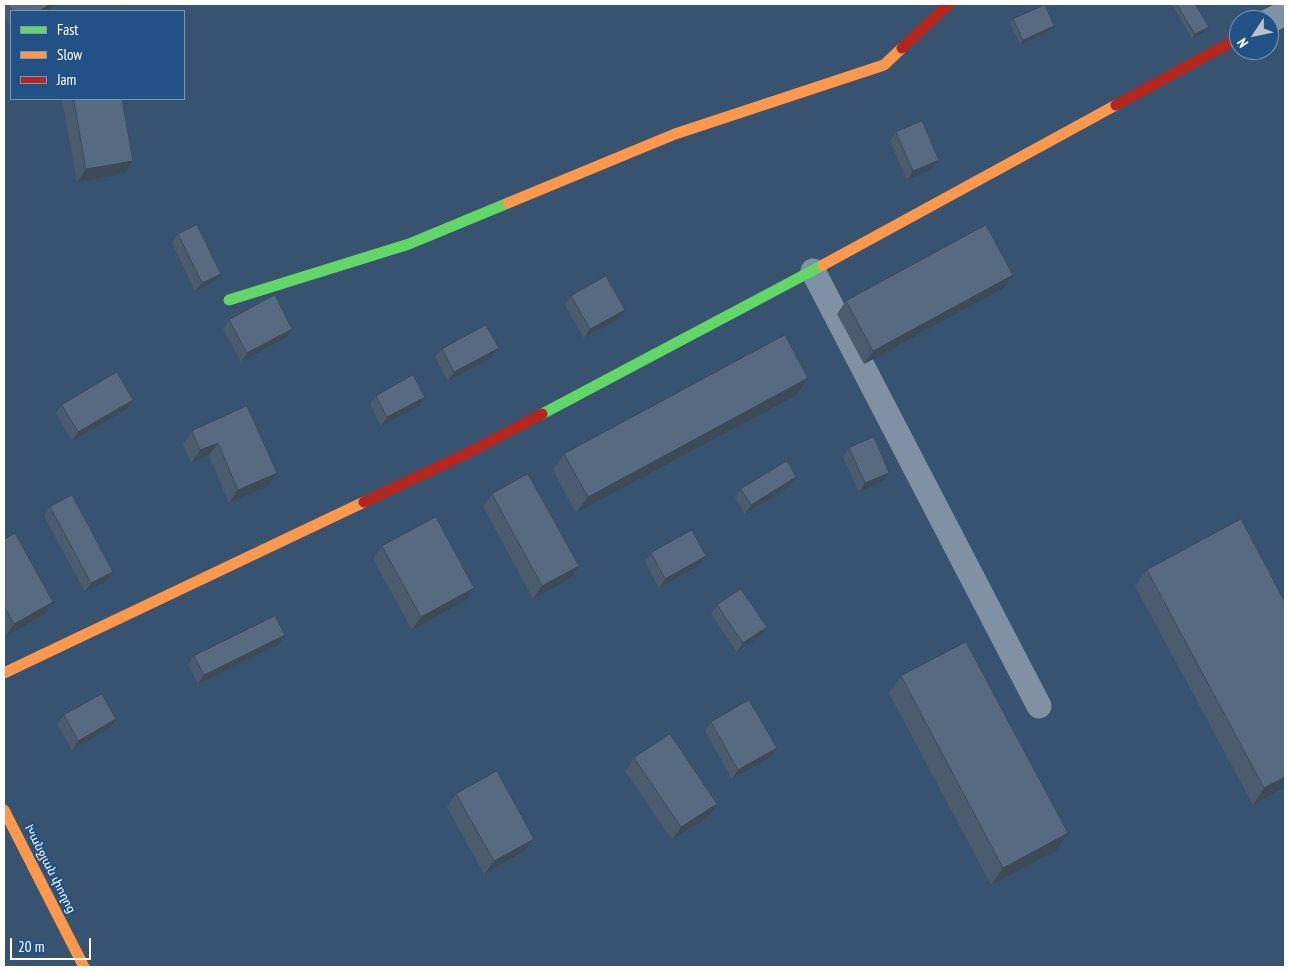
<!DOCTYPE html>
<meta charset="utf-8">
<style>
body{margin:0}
#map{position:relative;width:1289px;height:971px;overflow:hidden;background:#38536f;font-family:"PT Sans Narrow",sans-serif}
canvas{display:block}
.frame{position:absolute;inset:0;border:5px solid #fff;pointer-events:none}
.legend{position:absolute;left:10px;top:10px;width:175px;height:90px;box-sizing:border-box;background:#225285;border:1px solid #7a97b6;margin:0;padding:6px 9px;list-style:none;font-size:15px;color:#fff}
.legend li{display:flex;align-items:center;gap:10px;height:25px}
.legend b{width:25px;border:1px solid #7a97b6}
.north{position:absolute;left:1229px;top:10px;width:50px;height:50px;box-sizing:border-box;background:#225285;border:1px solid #7a97b6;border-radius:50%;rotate:236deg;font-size:14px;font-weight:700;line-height:20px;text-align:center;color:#fff}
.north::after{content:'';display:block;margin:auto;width:18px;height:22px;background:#b9c3cd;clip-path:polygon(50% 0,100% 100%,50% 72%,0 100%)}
.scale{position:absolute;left:10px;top:938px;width:81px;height:22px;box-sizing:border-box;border:2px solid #fff;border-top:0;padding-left:6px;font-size:15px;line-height:18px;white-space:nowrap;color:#fff;-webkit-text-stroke:4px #225285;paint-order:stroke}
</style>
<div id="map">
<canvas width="1289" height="971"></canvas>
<div class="frame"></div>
<ul class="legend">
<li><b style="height:6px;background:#63d668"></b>Fast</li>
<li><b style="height:6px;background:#ff974d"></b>Slow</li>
<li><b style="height:6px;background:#b3261e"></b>Jam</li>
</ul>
<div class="north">N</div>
<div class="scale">20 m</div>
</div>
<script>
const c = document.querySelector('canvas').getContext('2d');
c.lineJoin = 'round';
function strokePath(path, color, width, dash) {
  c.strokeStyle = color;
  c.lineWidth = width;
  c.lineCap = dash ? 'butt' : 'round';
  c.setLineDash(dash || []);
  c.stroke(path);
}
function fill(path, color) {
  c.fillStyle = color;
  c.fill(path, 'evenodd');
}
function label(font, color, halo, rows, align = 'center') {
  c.font = font + ' "PT Sans Narrow","Noto Sans Armenian",sans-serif';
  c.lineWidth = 4.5;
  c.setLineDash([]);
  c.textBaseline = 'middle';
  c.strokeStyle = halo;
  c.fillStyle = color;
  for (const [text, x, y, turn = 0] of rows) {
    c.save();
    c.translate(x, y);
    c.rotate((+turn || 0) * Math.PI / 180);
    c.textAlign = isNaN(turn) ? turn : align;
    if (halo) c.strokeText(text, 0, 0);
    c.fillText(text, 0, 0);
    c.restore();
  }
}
const street = new Path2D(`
 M1269,21L1285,13
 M813,271L1039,706`);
const fast = new Path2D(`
 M229,300L409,244L508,203
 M542,414L823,265`);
const slow = new Path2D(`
 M508,203L675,134L884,65L902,48
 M823,265L1116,105
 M4,673L364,502
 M4,810L84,967`);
const jam = new Path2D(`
 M902,48L949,4
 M1116,105L1239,38
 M364,502L466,454L542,414`);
const wall = new Path2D(`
 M7,4H57L46,11H11V27L4,16V8Z
 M1174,4H1195L1206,31L1192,39L1173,6Z
 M1013,19L1051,30L1020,45L1010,23Z
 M62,99H122L124,174L77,182Z
 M896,132L939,160L932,169L907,180L890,141Z
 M178,234L214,282L195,291L172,243Z
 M1013,275L1004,288L864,364L837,314L846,301Z
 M571,296L619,319L584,338L565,305Z
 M229,320L292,329L286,338L241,362L223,329Z
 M499,348L492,357L448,381L435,357L442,349Z
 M808,378L797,395L576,513L553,470L564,454Z
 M376,396L419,406L381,426L370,404Z
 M62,405L127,409L72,441L56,413Z
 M247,406L268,486L229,503L209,455L191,463L183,444L192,431Z
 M849,448L883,481L859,492L843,457Z
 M796,477L790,486L745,514L735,498L741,489Z
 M492,494L570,579L533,599L483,506Z
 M50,507L106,581L85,592L44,516Z
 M4,540L44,615L5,637L4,635Z
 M382,546L465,601L412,630L373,559Z
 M651,553L706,556L700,565L659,588L645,562Z
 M1147,570L1285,602V787L1253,805L1135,586Z
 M717,605L767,627L761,636L737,652L711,614Z
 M279,644L198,684L188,665L194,656Z
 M901,676L1068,833L1057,850L991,885L889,693Z
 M64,715L116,719L110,728L72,750L57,724Z
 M711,722L771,757L732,779L705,731Z
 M634,758L708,817L672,840L625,771Z
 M456,794L534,839L525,851L484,874L447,807Z`);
const shadedWall = new Path2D(`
 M50,4H57L46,11H40Z
 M122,4H134L120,6Z
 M1054,26L1051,30L1020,45L1023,40Z
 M1209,27L1206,31L1192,39L1195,34Z
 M939,160L932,169L907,180L913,171Z
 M133,161L124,174L77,182L86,169Z
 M221,274L214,282L195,291L202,283Z
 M1013,275L1004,288L864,364L873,351Z
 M625,310L619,319L584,338L590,329Z
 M292,329L286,338L241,362L247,353Z
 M499,348L492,357L448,381L454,372Z
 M808,378L797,395L576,513L588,497Z
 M425,397L419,406L381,426L387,417Z
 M133,400L127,409L72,441L78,432Z
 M218,443L209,455L191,463L200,450Z
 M277,473L268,486L229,503L238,490Z
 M889,473L883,481L859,492L865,483Z
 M796,477L790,486L745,514L751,505Z
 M706,556L700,565L659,588L665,579Z
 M579,566L570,579L533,599L542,586Z
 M113,572L106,581L85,592L91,583Z
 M474,588L465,601L412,630L421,617Z
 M53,602L44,615L5,637L14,624Z
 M767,627L761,636L737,652L743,643Z
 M285,635L279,644L198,684L204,675Z
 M116,719L110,728L72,750L78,741Z
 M777,748L771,757L732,779L738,770Z
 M1285,777V787L1253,805L1264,788Z
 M717,804L708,817L672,840L681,827Z
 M1068,833L1057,850L991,885L1003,868Z
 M534,839L525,851L484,874L494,861Z`);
const building = new Path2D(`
 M8,4H50L40,11H13Z
 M1177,4H1195L1209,27L1195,34Z
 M1045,5L1054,26L1023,40L1013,19Z
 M74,99H122L133,161L86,169Z
 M922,121L939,160L913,171L896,132Z
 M197,225L221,274L202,283L178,234Z
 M986,225L1013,275L873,351L846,301Z
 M606,276L625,310L590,329L571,296Z
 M275,295L292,329L247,353L229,320Z
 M486,325L499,348L454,372L442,349Z
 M785,335L808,378L588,497L564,454Z
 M117,372L133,400L78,432L62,405Z
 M413,375L425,397L387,417L376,396Z
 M247,406L277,473L238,490L218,443L200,450L192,431Z
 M874,437L889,473L865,483L849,448Z
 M787,461L796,477L751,505L741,489Z
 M528,474L579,566L542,586L492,494Z
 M72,495L113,572L91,583L50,507Z
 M436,517L474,588L421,617L382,546Z
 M1241,519L1285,602V777L1264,788L1147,570Z
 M692,530L706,556L665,579L651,553Z
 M15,533L53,602L14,624L4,606V540Z
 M741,589L767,627L743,643L717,605Z
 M275,616L285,635L204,675L194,656Z
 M966,642L1068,833L1003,868L901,676Z
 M102,694L116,719L78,741L64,715Z
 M749,700L777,748L738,770L711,722Z
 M670,734L717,804L681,827L634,758Z
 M497,771L534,839L494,861L456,794Z`);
const streetNames = [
 ["Խանջյան փողոց",50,869,63]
];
strokePath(street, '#7f91a5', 25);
strokePath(fast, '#63d668', 11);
strokePath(slow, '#ff974d', 11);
strokePath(jam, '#b3261e', 11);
fill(wall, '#4a5c6f');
fill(shadedWall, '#3c4b5a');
fill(building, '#566b81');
strokePath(building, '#3c4b5a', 1);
label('12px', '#fff', '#225285', streetNames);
</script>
